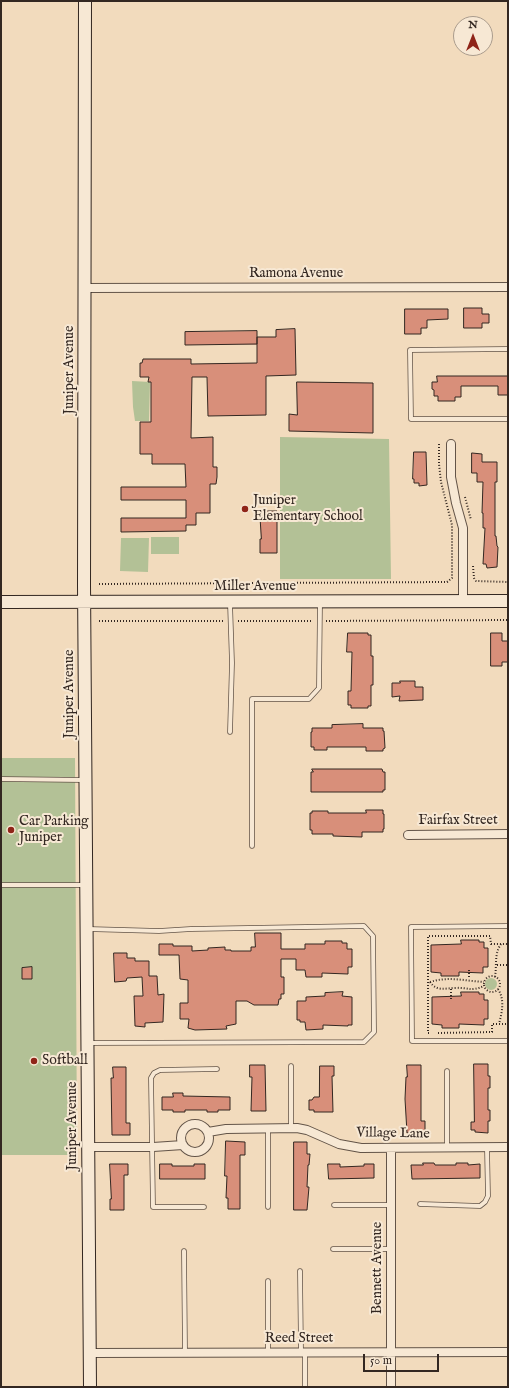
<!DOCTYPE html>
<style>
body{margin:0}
#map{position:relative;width:509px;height:1388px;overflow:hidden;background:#f2dbbd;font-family:"IM FELL English",serif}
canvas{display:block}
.frame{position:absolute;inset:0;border:2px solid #332721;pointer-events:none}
.north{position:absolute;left:453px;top:16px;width:40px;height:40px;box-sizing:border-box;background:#f7e8d4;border:1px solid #a99b8c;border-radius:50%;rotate:0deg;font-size:11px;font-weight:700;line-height:16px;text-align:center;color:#332721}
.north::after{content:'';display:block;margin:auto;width:14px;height:18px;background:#8f2418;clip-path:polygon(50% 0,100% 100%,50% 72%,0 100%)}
.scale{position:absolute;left:363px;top:1354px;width:76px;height:18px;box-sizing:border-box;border:2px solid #332721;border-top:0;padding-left:5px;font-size:12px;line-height:14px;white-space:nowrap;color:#332721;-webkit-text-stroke:3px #f7e8d4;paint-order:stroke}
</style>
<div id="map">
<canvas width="509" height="1388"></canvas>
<div class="frame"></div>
<div class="north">N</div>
<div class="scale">50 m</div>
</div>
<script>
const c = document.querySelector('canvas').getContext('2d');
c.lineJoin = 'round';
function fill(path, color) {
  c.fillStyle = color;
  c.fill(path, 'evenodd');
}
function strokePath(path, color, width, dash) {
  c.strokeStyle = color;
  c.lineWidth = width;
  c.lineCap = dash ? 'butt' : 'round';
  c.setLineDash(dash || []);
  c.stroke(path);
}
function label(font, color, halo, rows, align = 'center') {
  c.font = font + ' "IM FELL English",serif';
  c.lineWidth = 4;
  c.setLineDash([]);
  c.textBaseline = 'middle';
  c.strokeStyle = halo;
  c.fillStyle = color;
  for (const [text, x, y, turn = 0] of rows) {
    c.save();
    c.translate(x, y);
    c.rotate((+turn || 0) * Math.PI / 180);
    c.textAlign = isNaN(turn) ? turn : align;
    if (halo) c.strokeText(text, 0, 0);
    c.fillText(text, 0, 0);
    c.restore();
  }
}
const green = new Path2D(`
 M132,381L150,382L149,421H135L133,407Z
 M280,437L389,439L391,579H280Z
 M151,537H179V554H151Z
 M121,538H149L148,572L120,571Z
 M1,758H75L77,1155H1Z
 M485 984a6 6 0 1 1 12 0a6 6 0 1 1-12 0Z`);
const building = new Path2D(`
 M464,308H482V314H489V323H482V328H464Z
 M405,309H448V319L427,320V328H421V334H405Z
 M295,329L296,375L266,376V415L208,416L207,377H192L191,438L213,437V467H217V477L216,484H210V513H196V525H186V531L121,532V518H186V500H121V487H186L185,464H152V454H140V422H151V382H148L149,377H140V363H142L143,359H191V364L257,363V337H276V330Z
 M257,331V344L185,345V332Z
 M437,376H508V395H498V386H461V397H455V401H438V396H434V390L432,389V382H437Z
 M297,382L373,383V433L289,431V414L297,415Z
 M414,452H426L427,485L419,486V483H414V479H413Z
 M472,453L482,454V462H497V482H495V536H496L497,546L498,547L497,567L487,568L486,564H483L485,528H483V513H482L483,482H477V473H472Z
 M260,511H277V553H260V539H261Z
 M348,633H368V635H371V656H373V685H371V706H368V708H351V705H348V691H351L352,652H347Z
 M491,633H502V641H508V662H502V666H491Z
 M400,681H415V687H423V700L399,701L400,696L392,697V683H400Z
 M363,724V728H383V731H384L385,748L383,749V751H366V747H327V750H314V747H311V732H312V728H332V725Z
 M312,769H382L383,772H385V790H383V792H311V772H313Z
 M366,810H383V814H384V829H383V832H362V837L333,836V834H312V830H310V813H312V811H328V813H366Z
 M255,933H281V949H305V944H325V941H342V943H347V949H352V967H348V974L322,973V977H306L305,970H296V959H281V977H284V994H281V999H279L278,1005H254L247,1001H236V1024L226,1026L227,1029L195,1030L188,1028L189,1019H180V1003H188V980L180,979L179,955H159V944H173V946H192V951L208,950V948L225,947V950H231V951H251V947H255Z
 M461,940H479V942H484V948H488V967H483V973L459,972V976H441V973L431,972V945L461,944Z
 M114,953H127V958H135V961H149V976H157L158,995L164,994L163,1022L145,1023V1027L135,1026L134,996H143L142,977L127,978L126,981L115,982Z
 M32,967V979H22V968Z
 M343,992L342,996L352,997V1025H348V1026L323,1025V1029L306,1030L305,1022H300V1020H297V1001H306V997L325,996V993Z
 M461,992H479V994H484V1000H488V1019H484V1025L459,1024V1028H442V1025L432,1024V997L461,996Z
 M474,1064H488V1076H490V1088H488V1110H490V1121H488V1133L475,1132V1130H471V1122H474Z
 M250,1065H265L266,1111H251L252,1077H250Z
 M407,1065H421V1121H425V1133H407L405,1099L406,1077H407Z
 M320,1066H334V1076H332L333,1112H314V1110H309V1100H312L314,1097H319Z
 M113,1067H126V1123H130V1135H112L111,1078H113Z
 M173,1093H183V1096L230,1097V1110H218V1112H207V1110H185V1112H173V1110H162V1097H173Z
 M226,1141L245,1142V1155H240V1209H228V1198H226L227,1176H225Z
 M294,1142H307V1154H310L309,1165H308L307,1187H309L307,1210H294Z
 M423,1163H434L435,1165H456V1163H468V1165L480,1164V1178L412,1179L411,1165H423Z
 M110,1164H128V1175H124V1210H110V1199H111Z
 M160,1164H172V1166H194V1164H205V1179H160Z
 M328,1164H340V1167L364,1166V1164H374V1178L329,1179Z`);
const path = new Path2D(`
 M465,497L471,520
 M473,566L474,578L476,581L508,582
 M99,584L447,582L452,578V525L441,482L439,464V442
 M99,621H223
 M238,621H313
 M326,621L508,620
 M497,965H508
 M469,970V979
 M484 984a8 8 0 1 1 16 0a8 8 0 1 1-16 0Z
 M495,977C497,965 494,954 501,944
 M430,982C437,992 445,988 456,988C468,987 470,992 484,986
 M430,982C448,976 466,981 484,982
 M451,989V999
 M498,989C505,1000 502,1012 499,1024
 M429,1033H428V936H490L491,944H508
 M438,1033L492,1032V1024H508`);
const lane = new Path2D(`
 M508,349L410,350L411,419H508
 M230,732L232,663L230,603
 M1,779L83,780
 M252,846V699H309L319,688L320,602
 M1,885H85
 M508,926L411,927L412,1041H508
 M88,1043L364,1042L374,1032L373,936L364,926L191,929L159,931L88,929
 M291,1066V1128
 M447,1071V1147
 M268,1128V1207
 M420,1204L480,1206L485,1202L488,1196L487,1148
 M334,1205H391
 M204,1207H153L151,1078L154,1073L160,1070L217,1069
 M333,1249H391
 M184,1251L185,1352
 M300,1271L301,1352
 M268,1281V1352
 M305,1353V1387`);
const street = new Path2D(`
 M85,288L508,287
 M451,444V477L456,503L463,528V601
 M408,835L508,834
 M181 1138a14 14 0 1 1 28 0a14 14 0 1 1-28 0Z
 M208,1132L226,1129L297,1128L307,1130L339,1144L361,1148L508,1147
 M88,1147H153L183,1145
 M90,1353L508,1352
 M391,1387V1148`);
const secondary = new Path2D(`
 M85,1L84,585L90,1387
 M1,602L508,601`);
const markers = [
 [245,509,4,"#8f2418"],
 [11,830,4,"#8f2418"],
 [34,1061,4,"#8f2418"]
];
const streetNames = [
 ["Ramona Avenue",296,274],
 ["Juniper Avenue",70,370,-90],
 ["Miller Avenue",255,587],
 ["Juniper Avenue",70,694,-90],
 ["Fairfax Street",458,821],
 ["Juniper Avenue",73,1126,-90],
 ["Village Lane",393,1134,1],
 ["Bennett Avenue",378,1268,-90],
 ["Reed Street",299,1339]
];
const poiNames = [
 ["Juniper",253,501],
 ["Elementary School",253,517],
 ["Car Parking",19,822],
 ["Juniper",19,838],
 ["Softball",42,1061]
];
fill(green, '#b3c196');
fill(building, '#d88f7a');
strokePath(building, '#332721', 1);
strokePath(lane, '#635448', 5.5);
strokePath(street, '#635448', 10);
strokePath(secondary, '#332721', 14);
strokePath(path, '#332721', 2, [1, 2]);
strokePath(lane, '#f7e8d4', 4);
strokePath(street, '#f7e8d4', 8);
strokePath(secondary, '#f7e8d4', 12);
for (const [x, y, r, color] of markers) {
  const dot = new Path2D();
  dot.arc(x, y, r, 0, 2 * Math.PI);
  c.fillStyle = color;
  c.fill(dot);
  strokePath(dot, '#f7e8d4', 1.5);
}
label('14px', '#332721', '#f7e8d4', streetNames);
label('14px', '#332721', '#f7e8d4', poiNames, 'left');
</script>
